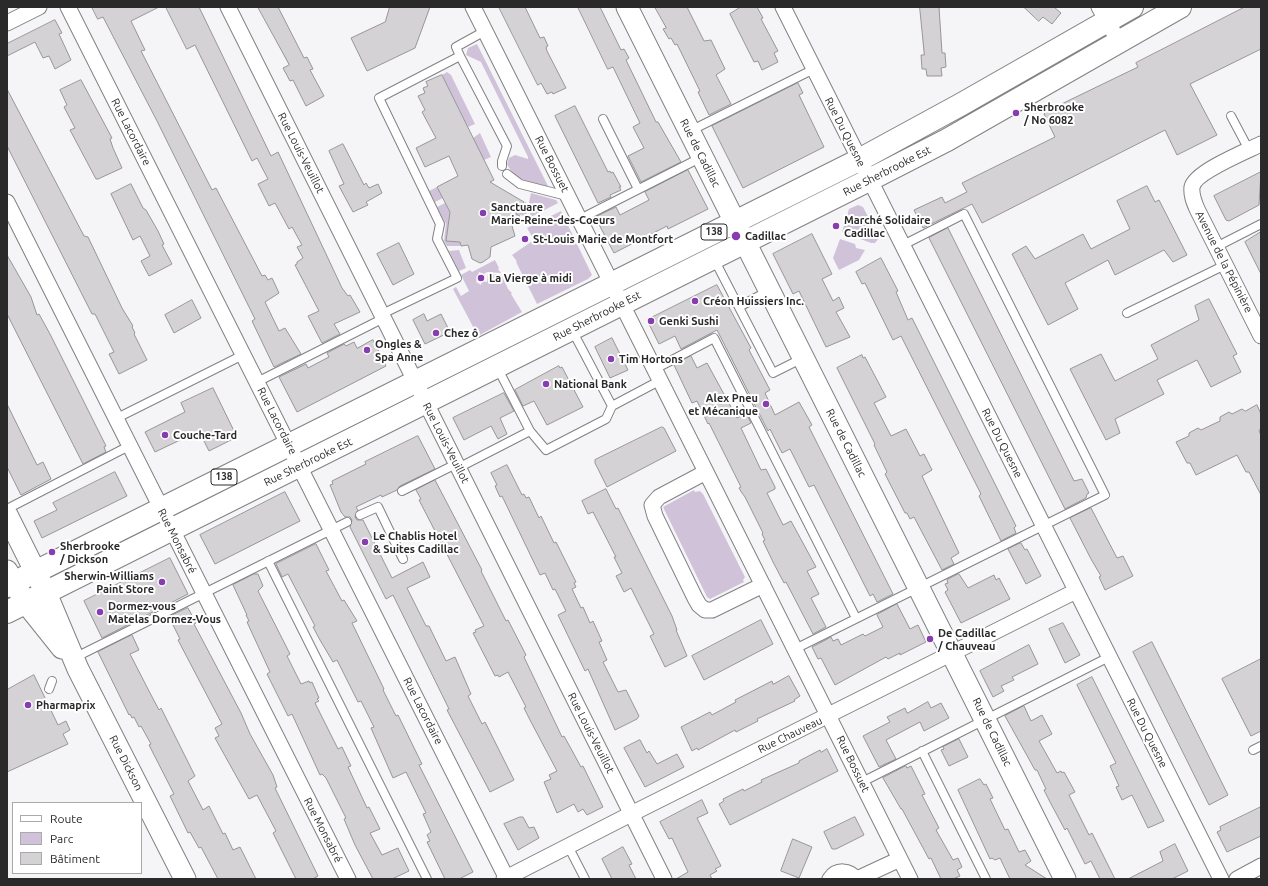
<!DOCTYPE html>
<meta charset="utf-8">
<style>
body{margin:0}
#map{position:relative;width:1268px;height:886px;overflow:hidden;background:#f5f4f7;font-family:Ubuntu,sans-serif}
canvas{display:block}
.frame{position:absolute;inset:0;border:8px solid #2b2a2b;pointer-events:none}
.legend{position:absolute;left:12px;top:802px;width:130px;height:72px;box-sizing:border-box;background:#fff;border:1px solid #aaa;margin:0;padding:5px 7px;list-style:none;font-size:12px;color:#2b2a2b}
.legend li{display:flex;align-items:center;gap:8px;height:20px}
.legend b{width:20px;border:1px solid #aaa}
</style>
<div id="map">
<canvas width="1268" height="886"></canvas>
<div class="frame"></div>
<ul class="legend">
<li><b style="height:5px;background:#fff"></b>Route</li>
<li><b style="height:11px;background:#d0c3d9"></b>Parc</li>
<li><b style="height:11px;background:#d4d2d5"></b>Bâtiment</li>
</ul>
</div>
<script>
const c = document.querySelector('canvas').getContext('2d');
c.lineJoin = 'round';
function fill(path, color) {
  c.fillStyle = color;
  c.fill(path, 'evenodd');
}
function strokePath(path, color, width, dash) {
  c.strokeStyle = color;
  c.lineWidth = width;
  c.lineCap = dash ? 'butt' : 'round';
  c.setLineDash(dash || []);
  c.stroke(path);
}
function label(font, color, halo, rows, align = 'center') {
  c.font = font + ' Ubuntu,sans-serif';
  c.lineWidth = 4;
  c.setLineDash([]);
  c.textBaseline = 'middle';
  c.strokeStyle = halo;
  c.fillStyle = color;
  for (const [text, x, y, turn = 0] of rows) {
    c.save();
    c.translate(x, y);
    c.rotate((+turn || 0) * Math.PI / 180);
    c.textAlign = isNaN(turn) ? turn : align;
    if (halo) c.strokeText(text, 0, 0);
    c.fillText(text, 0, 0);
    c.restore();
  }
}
const green = new Path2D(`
 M477,44L549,188C532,183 515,181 507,164L509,158L515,155L528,159V157L481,62L466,55L468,48Z
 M447,72L451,75L475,124L468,127L442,75Z
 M480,133L491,157L484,160L473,138Z
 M437,187L443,198L435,202L429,191Z
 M531,193L556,200L558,203L531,217L528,207Z
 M526,201L525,210L529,218L526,219L524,216L516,214Z
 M445,203L450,212L446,240L460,242V246H447L444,241L446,224L437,207Z
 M858,205L863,207L879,238L875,243H871L842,232L849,209Z
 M561,211L592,275L588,279L537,304L517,264L516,260L512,255L534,240L527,228Z
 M840,239L855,244L856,248L865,250L859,260L839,270L833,258Z
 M459,250L466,268L459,271L449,251Z
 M495,260L499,268L498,269L501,273L487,272L484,274L479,272L476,282L481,285L482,281L487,282L488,274L502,275L508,289L512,293L511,294L522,312L478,336L453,289L456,287L461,296L469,291L461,275L470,270L472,272Z
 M694,490L695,492L700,491L703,494L745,577L743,580L744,582L710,599L707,597L663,507Z`);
const building = new Path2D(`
 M92,7H159L131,21L145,50L141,51L212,190L216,188L262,276L265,275L268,280L272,278L279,293L265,302L279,331L285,328L301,354L274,367L252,321L255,319L157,121L103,17L98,19Z
 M166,7H199L271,156L278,152L342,288L348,296L350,295L360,312L334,324L340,334L322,343L308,316L319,311L295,265L297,264V262L303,258L297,247L302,245L292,227L289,229L275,203L269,206L258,184L268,179L257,158L252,161L195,45L187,49Z
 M258,7H278L304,58L307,57L313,69L310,70L324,96L306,106L293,80L290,81L283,68L289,65Z
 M390,7H430L415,48L367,71L351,38L385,22Z
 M499,7H525L540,38L544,37L548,46L546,47L547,51L566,88L553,94L552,92L547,94L541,83L538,85Z
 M578,7H600L621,50L624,49L629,58L626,60L656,122H658L681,162L641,182L628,156L644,148L633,127L640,123L613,67L608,69Z
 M655,7H687L704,41L711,40L725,69L716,75L731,104L709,115L698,92L700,91L677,44L675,45L671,38L669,39L663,29L666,28Z
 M741,7H757L763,18L761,19L778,51L774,53L778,62L762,70L758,61L754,62L730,14Z
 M920,7H939L942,53H945L946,67L941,68L942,76H927L926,69H922L921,55H924Z
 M1024,7H1054L1061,13L1052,24L1043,17L1039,21Z
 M1245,7H1261V49L1190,84L1217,135L1177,155L1165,130L982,223L972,204L923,228L914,210L942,197L945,203L967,192L962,183L1055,137L1044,114L1047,111L1138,67L1136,63Z
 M55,20L62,33L59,34L71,60L55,69L49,56L43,58L35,42L7,56V44Z
 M442,75L494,180L490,182L524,202L516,214L520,216L512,226L515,236L491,247L490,257L483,262L480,263L472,259L468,245L461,246L460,242L446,241L450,212L437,187L458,176L449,156L425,167L416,148L436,138L422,112L425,110L418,96L425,93L423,88L428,86L426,82Z
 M81,80L112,138L110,139L113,148L122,168L98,179H96L70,130L75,128L64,107L67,105L60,90Z
 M798,83L803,93L799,95L824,147L743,188L712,126Z
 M7,89L84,236L88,237L122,308L133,326L132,327L135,333L134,334L147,360L119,374L109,354L114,352L95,314H92L7,146Z
 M575,106L608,172L610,171L611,173L613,172L621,187H619L621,190L610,195L611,197L598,203L555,116Z
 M343,144L364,185L366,183L369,188L378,184L382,193L366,202L368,205L353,212L339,186L344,184L329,151Z
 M688,170L708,209L668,229L667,226L614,253L595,217L616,207L620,215L649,200L645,192Z
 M1261,172L1259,205L1229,221L1226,220L1214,196Z
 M131,184L143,208L146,210L158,231L164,244L162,245L172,264L149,276L141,261L150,256L140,236L133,240L111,194Z
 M1147,186L1155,202L1159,200L1187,255L1173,262L1164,250L1115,275L1108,260L1065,283L1078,309L1048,325L1012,254L1026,246L1035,259L1083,234L1091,249L1130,229L1117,201Z
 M948,228L1074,481L1082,479L1089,493L1087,494L1086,498L1065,509L929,238Z
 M1261,232V274L1245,242Z
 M812,234L832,274L822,279L833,301L839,297L844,308L836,312L850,337L826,347L799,291L793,294L773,254Z
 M399,243L414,274L393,285L377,254Z
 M7,255L31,297L37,315L39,314L50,334L106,446L104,447L106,452L83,464L7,314Z
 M881,258L898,291L896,292L908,320L912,318L1016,526L1014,528L1016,533L1001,541L979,496L981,494L901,336L893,340L865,283L862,284L856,272Z
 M717,285L751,348L749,350L770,390L765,393L775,415L799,402L812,425L809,427L814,437L893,594L877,602L873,594L870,596L814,485L809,487L790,449L782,453L770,429L768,431L717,330L681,349L675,336L659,344L647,320Z
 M1209,299L1237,354L1233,356L1241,372L1211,387L1197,360L1157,380L1164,394L1115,419L1120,433L1106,440L1070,369L1101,354L1115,381L1158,359L1151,345L1199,320L1195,306Z
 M192,300L201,318L174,333L165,315Z
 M424,314L427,321L441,314L450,332L425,344L413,320Z
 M612,338L628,370L610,378L595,347Z
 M373,340L386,366L297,412L279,377L306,364L308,368L329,357L327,353L344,344L346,346L354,342L357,348Z
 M862,355L863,358L865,357L886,397L874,403L891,436L906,429L920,456L924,454L932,470L922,476L959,553L951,558L954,564L942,570L914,517L910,519L907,513H905L885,474L887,472L874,445L875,444L837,368Z
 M691,356L697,368L707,363L737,418L746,413L751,423L741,428L761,470L766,469L775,487V489L767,493L783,525L791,521L816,567L807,571L819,594L811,598L826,627L813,634L786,582L784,583L773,562L763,541L765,540L762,534L763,533L745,497L742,493L739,488L741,487L709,423L708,424L697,401L692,403L674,365Z
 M559,366L560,368L562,367L583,407L547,425L534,401L523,406L515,390Z
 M213,388L237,437L209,451L199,431L155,452L145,432L185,412L181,403Z
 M504,393L514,411L500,418L507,434L498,439L491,426L464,440L453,418Z
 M7,404L37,465L43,462L51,479L21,495L7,467Z
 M1257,405L1261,414V428L1259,431L1261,435V495L1249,472H1246L1237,455L1196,475L1190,463H1187L1176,442L1189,436V433L1198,428L1201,430L1220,421V417L1229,412L1232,414L1242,409L1245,411Z
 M662,427L664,428L676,451L607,487L595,463V460Z
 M418,436L435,469L400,486L397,490L382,497L381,495L356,507L358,510L355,517L357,520H363L392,578L423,562L430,577L407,588L426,626H429L446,661L455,657L471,694L468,696L482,724L485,722L514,780L490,792L447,710L449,709L393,595L386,599L350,527L352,520L350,517H345L341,512L330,485L333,484L332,481L366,464L365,462Z
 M507,465L522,495L524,494L526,498L529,497L539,518L541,516L554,543L556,542L576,582L574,583L576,587L572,589L581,608L583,607L590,623L593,621L602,641L599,642L607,660L603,662L618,692L626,690L639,716L637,719L615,730L588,669L585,671L558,615L566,611L555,589L553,590L545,573L540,575L502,496L500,497L495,486L497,485L491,473Z
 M115,472L127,496L42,538L34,521L57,510L53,503Z
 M435,480L482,570L481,571L506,621L508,620L526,655L524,657L562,737L564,736L569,745L581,767L583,766L603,807L587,815L583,809L578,812L574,804L557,813L544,782L551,779L549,775L557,771L530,720L524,708L526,707L508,672L499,677L498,675L495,676L473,633L476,632L475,630L484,626L419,500L421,499L416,490Z
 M606,489L616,509L618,508L672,616L677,630H676L687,656L665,667L650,636L654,634L631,588L624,592L616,576L622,573L614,557H616L593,512L588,514L582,501Z
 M285,492L300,521L215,564L200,535Z
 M1091,508L1117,558L1123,556L1133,576L1105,590L1099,577L1101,576L1091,559L1070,518Z
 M1021,543L1025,550L1027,549L1041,576L1026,584L1008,549Z
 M316,544L329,570L326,571L342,601L344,600L357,621L352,623L384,689L383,690L396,716L398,715L419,758L422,764L419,765L473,872L459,879H445L427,842L430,841L427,835L431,832L423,814L426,813L406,772L393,778L371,728L374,727L361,701L358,702L337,660L333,662L320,640L313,627L315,626L288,574L282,577L276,564Z
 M170,558L188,594L102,638L84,601Z
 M254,574H258L263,586L258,591L290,654L287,656L301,684L309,681L310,683L312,682L319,698L317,699L319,701L315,703L338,749L342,747L351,766L348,767L367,808L369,807L380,829L370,833L382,855L398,848L409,871L392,879H373L355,845L344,819L346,818L326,778L322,774L320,775L292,714L288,716L267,674L270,672L247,622L249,621L246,615H247L233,585Z
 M959,574L968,588L994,575L996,580L999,578L1010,599L961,623L945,592L948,590L945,584L948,583L947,580Z
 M897,604L910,629L918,625L926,642L900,655V653L888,659L886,657L835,685L821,658L818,659L812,647L831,637L833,641L838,639L841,645L863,634L865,636L883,627L877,615Z
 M188,608L196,623L194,624L241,713L250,734L273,775L277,787L275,788L318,876L313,879H296L273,833L276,831L257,795L249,799L215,738L219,736L215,728L222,724L178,640L180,639L169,617Z
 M761,620L773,644L704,680L692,656Z
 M1063,623L1080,655L1065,663L1049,629Z
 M132,635L139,650L130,654L150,693L159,710L161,708L195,776L188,781L203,810L209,806L223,834L225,833L233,850L240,847L256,879H218L201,847L199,848L190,832L188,833L170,796L174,794L149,745L151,744L141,726L139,727L134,717L132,718L130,714L129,715L98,652Z
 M1152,642L1228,795L1209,805L1133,652Z
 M1029,645L1038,664L1012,677L1014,680L1001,686L1004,691L993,697L980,671Z
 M1261,659V731L1251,736L1222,679Z
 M34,675L58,725L66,721L70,730L63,734L68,744L7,772V690Z
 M789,676L800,696L794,700L795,701L757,719L758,721L736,732L735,730L698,750L697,748L692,751L681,727L710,712L712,715L736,702L735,700L772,681L773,684Z
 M1092,677L1164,821L1148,828L1132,795L1122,800L1116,787L1119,786L1110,766L1116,763L1077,685Z
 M928,702L931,708L941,703L949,718L924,731L920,722L886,740L896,759L879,767L863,736L890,722L887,717L905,708L907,713Z
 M1024,706L1031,721L1042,715L1052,734L1039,741L1057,773L1061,771L1062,773L1064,772L1075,792L1069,795L1089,835L1092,833L1115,879H1100L1091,861L1085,864L1067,828L1065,830L1050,802L1044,790L1046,789L1037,770H1035L1005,716Z
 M959,739L968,757L949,766L941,750L944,749L943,747Z
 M640,740L647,753L649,751L657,764L677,754L684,767L645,787L624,748Z
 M827,749L838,771L730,825L719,804L724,801L723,799L743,789L744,791L762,782L761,780L799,763V761L820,750L821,752Z
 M906,766L907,768L911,766L925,794L922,795L924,799L939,828L936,830L953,860L958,858L962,867L957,870L960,876L953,879H941L931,858L929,859L902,809H901L883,778Z
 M980,779L984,785L986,784L993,798L990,799L1005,830L1008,829L1019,852L1025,850L1031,861L1025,865L1047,879H1010L1000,858L995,860L992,858L990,859L958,790Z
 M702,800L708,813L697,818L721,866L715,869L717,871L710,875L712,879H676L688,872L672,838L669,839L660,822Z
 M1261,807V836L1227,852L1217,832L1221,830L1220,827Z
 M520,817H523L529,828L534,827L539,838L518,850L504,824Z
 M855,817L864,835L836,849H832L824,832Z
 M793,839L812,847L799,878L781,871Z
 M1175,844L1188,871L1172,879H1128L1163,861L1160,852Z
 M623,847L632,864L629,865L636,879H612L602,859Z`);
const lane = new Path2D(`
 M460,56L507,146L502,161V166
 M1231,116L1249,150
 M603,119L638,189
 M690,131L814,69
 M507,174L520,184L567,196
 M580,219L702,157
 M1216,247L1261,224
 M714,259L773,373L803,358
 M739,307L768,291
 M1127,313L1225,265
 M382,314L457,278L437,239L440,224L379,98L460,56L456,47L485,31
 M572,330L612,406
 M497,367L530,431
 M655,369L714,338L856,618
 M257,382L384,318
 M115,419L243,355
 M458,468L530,431L546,450L606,419L612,406L661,380
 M402,491L456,464
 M7,509L129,446
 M360,515L378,507L403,559
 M268,561L427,879
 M795,649L1105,495L964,214L903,245
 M74,658L347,522
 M49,689L52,681
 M1253,750L1261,746
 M922,751L986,879
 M862,782L1109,657
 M568,846L585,879`);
const street = new Path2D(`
 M68,7L507,879
 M228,7L664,879
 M473,7L910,879
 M783,7L1221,879
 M1099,7L1119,42
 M7,23L39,7
 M1261,144C1247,151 1195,172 1192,187C1191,195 1194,202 1197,209L1261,336
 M7,202L348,879
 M706,472L659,497L652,505L655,516L695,598L699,605L705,610H712L763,585
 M504,879L631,814L1076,591
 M830,879C837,869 849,870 856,879
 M857,879L900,859
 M1237,879L1261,866`);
const secondary = new Path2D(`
 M627,7L1065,879
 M7,515L46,593L78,669L185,879
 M7,571L26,603L62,648`);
const primary = new Path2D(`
 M7,586L859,160L960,105L1132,7
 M7,612L869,180L947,140L1180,7`);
const markers = [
 [1016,113,4,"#863daf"],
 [483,213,4,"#863daf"],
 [836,226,4,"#863daf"],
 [736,236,5,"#863daf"],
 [525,239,4,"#863daf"],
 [481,278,4,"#863daf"],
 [695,301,4,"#863daf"],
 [651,321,4,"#863daf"],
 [436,333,4,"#863daf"],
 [367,350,4,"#863daf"],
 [611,359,4,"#863daf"],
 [546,384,4,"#863daf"],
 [766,404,4,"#863daf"],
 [165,435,4,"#863daf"],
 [365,542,4,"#863daf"],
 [52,552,4,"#863daf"],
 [162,582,4,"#863daf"],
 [100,612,4,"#863daf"],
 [930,639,4,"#863daf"],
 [28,705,4,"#863daf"]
];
const shields = [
 [714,232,26],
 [224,477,26]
];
const shieldNames = [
 ["138",714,232],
 ["138",224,477]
];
const poiNames = [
 ["Sherbrooke",1024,107],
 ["/ No 6082",1024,120],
 ["Sanctuare",491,207],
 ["Marie-Reine-des-Coeurs",491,220],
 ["Marché Solidaire",844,220],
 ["Cadillac",844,233],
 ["Cadillac",745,236],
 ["St-Louis Marie de Montfort",533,239],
 ["La Vierge à midi",489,278],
 ["Créon Huissiers Inc.",703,301],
 ["Genki Sushi",659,321],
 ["Chez ô",444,333],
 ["Ongles &",375,344],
 ["Spa Anne",375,357],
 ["Tim Hortons",619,359],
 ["National Bank",554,384],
 ["Alex Pneu",758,398,"right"],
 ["et Mécanique",758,411,"right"],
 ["Couche-Tard",173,435],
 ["Le Chablis Hotel",373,536],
 ["& Suites Cadillac",373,549],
 ["Sherbrooke",60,546],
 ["/ Dickson",60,559],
 ["Sherwin-Williams",154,576,"right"],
 ["Paint Store",154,589,"right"],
 ["Dormez-vous",108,606],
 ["Matelas Dormez-Vous",108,619],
 ["De Cadillac",938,633],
 ["/ Chauveau",938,646],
 ["Pharmaprix",36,705]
];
const streetNames = [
 ["Rue Lacordaire",131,132,63],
 ["Rue Du Quesne",845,132,63],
 ["Rue Louis-Veuillot",301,153,63],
 ["Rue de Cadillac",700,153,63],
 ["Rue Bossuet",552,164,63],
 ["Rue Sherbrooke Est",887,171,-27],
 ["Avenue de la Pépinière",1224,262,63],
 ["Rue Sherbrooke Est",597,316,-27],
 ["Rue Lacordaire",277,421,63],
 ["Rue Louis-Veuillot",446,443,63],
 ["Rue de Cadillac",846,443,63],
 ["Rue Du Quesne",1002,443,63],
 ["Rue Sherbrooke Est",308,462,-26],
 ["Rue Monsabré",177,541,63],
 ["Rue Lacordaire",423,711,63],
 ["Rue de Cadillac",992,732,64],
 ["Rue Louis-Veuillot",591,733,63],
 ["Rue Du Quesne",1147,733,63],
 ["Rue Chauveau",790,735,-26],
 ["Rue Dickson",126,763,63],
 ["Rue Bossuet",853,764,64],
 ["Rue Monsabré",323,830,63]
];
fill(green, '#d0c3d9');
fill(building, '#d4d2d5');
strokePath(building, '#979598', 1);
strokePath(lane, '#828183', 10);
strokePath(street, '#828183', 17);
strokePath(secondary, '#828183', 23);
strokePath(primary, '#828183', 24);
strokePath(lane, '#fff', 8);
strokePath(street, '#fff', 15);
strokePath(secondary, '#fff', 21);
strokePath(primary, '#fff', 22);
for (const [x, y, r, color] of markers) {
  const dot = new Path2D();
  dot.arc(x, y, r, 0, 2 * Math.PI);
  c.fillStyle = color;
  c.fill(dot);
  strokePath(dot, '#fff', 1.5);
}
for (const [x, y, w] of shields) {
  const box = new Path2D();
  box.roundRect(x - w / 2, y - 8, w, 16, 3);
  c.fillStyle = '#fff';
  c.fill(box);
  strokePath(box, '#2b2a2b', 1);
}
label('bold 10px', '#2b2a2b', null, shieldNames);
label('bold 11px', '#2b2a2b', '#fff', poiNames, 'left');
label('11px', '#2b2a2b', '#fff', streetNames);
</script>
